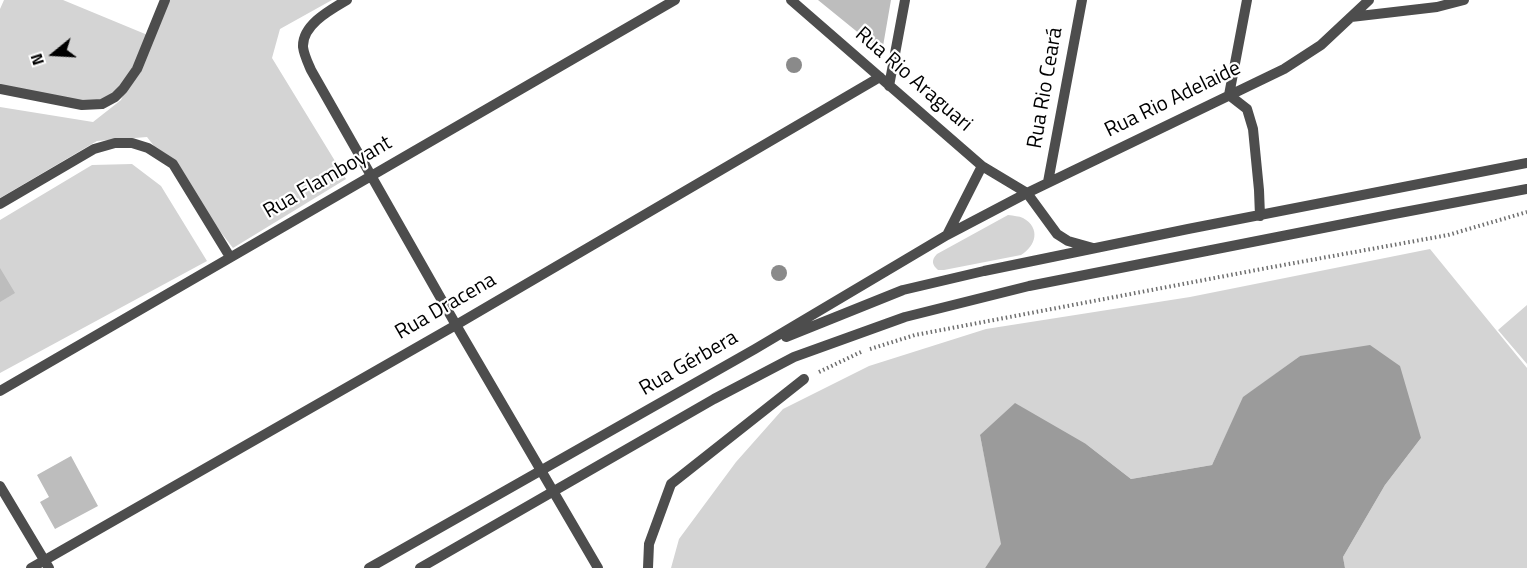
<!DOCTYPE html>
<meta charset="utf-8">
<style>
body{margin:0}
#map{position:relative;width:1527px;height:568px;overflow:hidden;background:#fff;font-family:"Titillium Web",sans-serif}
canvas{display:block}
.north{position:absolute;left:24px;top:24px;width:60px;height:60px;-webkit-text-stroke:4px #fff;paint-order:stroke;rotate:252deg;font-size:16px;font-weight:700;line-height:24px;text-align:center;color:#000}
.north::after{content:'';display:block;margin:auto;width:21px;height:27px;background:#000;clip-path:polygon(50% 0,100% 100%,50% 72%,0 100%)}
</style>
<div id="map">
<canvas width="1527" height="568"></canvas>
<div class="north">N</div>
</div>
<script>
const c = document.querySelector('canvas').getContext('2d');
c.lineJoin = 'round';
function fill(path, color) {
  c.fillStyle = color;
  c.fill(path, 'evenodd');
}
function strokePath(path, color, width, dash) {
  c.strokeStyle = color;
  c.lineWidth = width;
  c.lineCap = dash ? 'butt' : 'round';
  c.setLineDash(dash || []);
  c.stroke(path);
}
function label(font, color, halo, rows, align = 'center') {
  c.font = font + ' "Titillium Web",sans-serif';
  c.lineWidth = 4.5;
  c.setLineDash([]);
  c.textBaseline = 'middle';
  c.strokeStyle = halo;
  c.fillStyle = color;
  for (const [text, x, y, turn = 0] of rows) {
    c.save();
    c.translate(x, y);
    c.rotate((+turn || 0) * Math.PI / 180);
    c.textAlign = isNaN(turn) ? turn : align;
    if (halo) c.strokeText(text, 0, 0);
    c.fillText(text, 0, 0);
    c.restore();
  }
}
const green = new Path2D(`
 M4,0H63L150,36L167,0H332L280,29L272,58L346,179L233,248L147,137L97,141L0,198V107L93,122L121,100L130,80L102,104L0,89V9Z
 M132,164L161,186L207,261L0,373V220L92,165Z
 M1008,215C1014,216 1019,216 1023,218C1041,228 1036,246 1021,255L944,270H938C932,265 931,260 937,254Z
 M1430,249L1527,368V568H1345L1343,557L1385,485L1421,438L1300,356L1244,397L1212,465L1131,479L1086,444L980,435L1002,544L985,568H671L679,539L736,462L783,409L869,366L986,329L1190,297Z
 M1527,305V364L1498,330Z`);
const water = new Path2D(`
 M1370,345L1400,366L1421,438L1385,485L1343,557L1345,568H985L1001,544L980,435L1015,403L1086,444L1131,479L1212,465L1243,397L1300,356Z`);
const building = new Path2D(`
 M818,0H891L882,52Z
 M0,268L15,293L0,302Z
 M71,456L98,506L55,529L40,502L49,497L37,475Z`);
const path = new Path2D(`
 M870,349L915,335L1267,268L1448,235L1527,212
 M819,372L863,351`);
const minor = new Path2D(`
 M347,0C330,10 302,25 303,47C304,55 308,63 311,70L456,325L598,568
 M791,0L982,166L1027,193L1284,69L1321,45L1369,0
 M1247,0L1229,95L1247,109L1253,129L1259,190L1260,216
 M1351,17L1437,7L1464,0
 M889,86L905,0
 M0,89L82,105L102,104L115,97L123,89L137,69L165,0
 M1048,182L1082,0
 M0,204L94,149L115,143H132L148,148L173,164L230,257
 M947,235L982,166
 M786,337L903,290L984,271L1188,229L1527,163
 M0,391L675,0
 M0,486L49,568
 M31,568L456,325L880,77
 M369,568L755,349L947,235L1027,193L1057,234L1068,241L1093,248
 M420,568L714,399L794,357L905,317L1029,286L1394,214L1527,189
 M648,568L649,544L671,484L804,379`);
const trees = [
 [794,65],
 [779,273]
];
const streetNames = [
 ["Rua Rio Araguari",913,80,41],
 ["Rua Rio Ceará",1046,88,-80],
 ["Rua Rio Adelaide",1173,100,-26],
 ["Rua Flamboyant",328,178,-30],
 ["Rua Dracena",446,307,-30],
 ["Rua Gérbera",689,364,-30]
];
fill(green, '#d4d4d4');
fill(water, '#9b9b9b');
fill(building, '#bdbdbd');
strokePath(path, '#6f6f6f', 4, [1.5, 3]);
strokePath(minor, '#4d4d4d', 10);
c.fillStyle = '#8a8a8a';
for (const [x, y] of trees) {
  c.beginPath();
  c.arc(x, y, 8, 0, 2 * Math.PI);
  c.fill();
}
label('21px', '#000', '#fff', streetNames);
</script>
